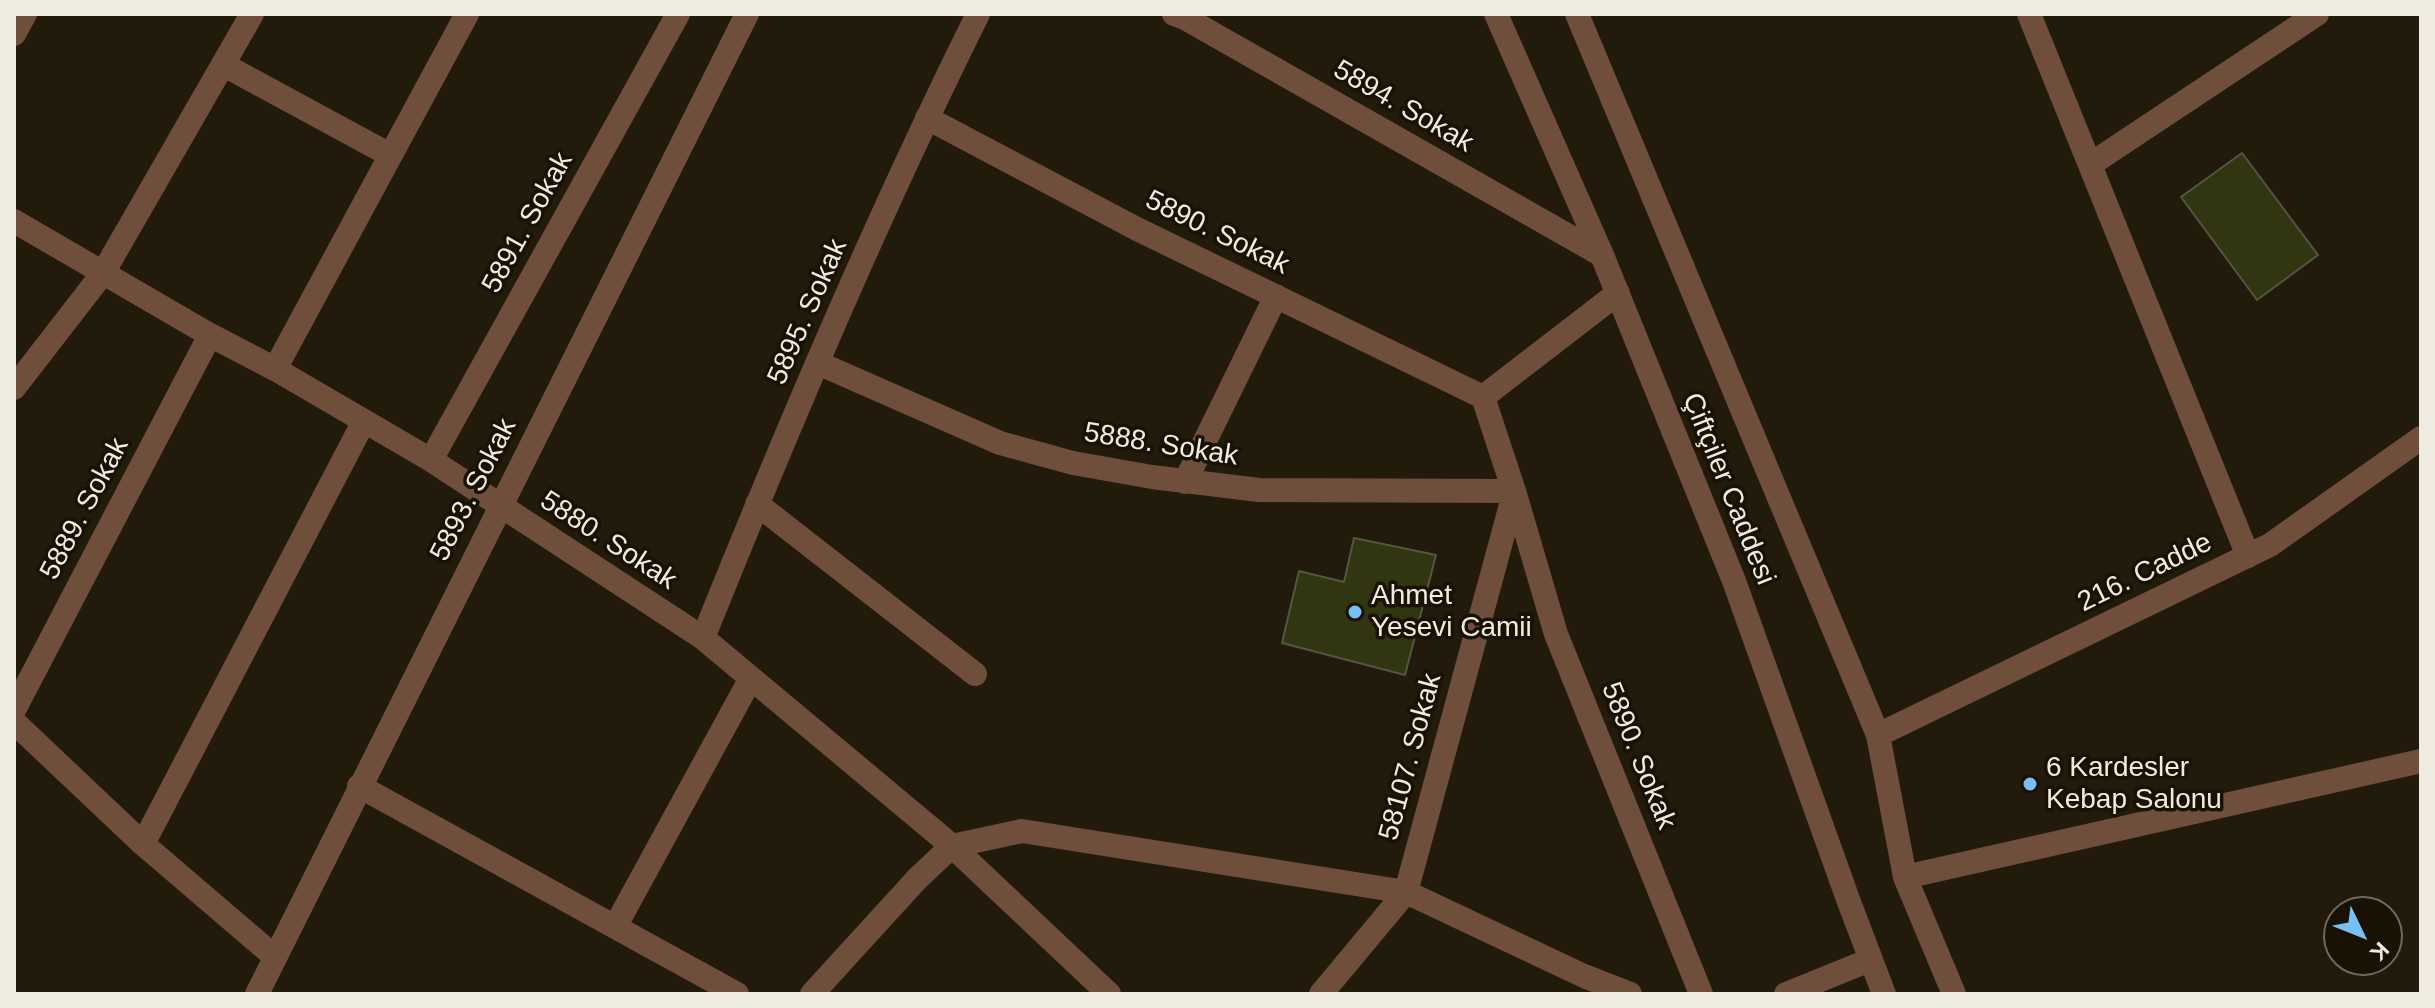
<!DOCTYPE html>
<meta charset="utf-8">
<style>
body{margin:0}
#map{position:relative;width:2435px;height:1008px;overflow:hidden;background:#221b0c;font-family:Helvetica,sans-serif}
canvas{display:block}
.frame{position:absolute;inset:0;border:16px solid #f0ebe1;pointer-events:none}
.north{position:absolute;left:2323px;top:896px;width:80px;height:80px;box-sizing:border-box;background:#191204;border:2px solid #6f695c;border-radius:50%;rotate:133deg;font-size:22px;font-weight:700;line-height:32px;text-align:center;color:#f0ebe1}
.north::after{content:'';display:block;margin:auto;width:28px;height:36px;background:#76c0f7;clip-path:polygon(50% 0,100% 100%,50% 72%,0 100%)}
</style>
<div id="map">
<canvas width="2435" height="1008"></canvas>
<div class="frame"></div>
<div class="north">K</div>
</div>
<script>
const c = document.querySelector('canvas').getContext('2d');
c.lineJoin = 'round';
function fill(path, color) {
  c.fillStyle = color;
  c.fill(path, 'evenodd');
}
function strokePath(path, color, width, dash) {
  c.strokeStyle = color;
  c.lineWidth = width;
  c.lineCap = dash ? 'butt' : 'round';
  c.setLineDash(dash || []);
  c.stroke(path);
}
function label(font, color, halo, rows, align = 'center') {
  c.font = font + ' Helvetica,sans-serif';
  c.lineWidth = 7;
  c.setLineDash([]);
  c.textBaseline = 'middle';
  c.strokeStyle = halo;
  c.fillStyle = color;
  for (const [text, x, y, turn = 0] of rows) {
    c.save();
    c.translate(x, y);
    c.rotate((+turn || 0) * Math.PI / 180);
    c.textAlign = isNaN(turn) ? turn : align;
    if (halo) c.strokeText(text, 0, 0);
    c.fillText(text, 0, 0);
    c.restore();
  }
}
const building = new Path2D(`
 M2242,153L2318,255L2257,300L2181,197Z
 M1354,538L1436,555L1405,675L1282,643L1299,571L1344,582Z`);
const minor = new Path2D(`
 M1174,14L1185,18L1602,255
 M1496,14L1602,255L1734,581L1849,902L1884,994
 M1577,14L1878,735L1905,877L1954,994
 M2029,14L2248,556
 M14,34L25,14
 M224,65L390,155
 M927,118L1137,229L1483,397
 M2091,164L2317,14
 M14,221L210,335L275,369L431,460L703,638L952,846L1109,994
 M818,363L1000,443L1073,463L1152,477L1259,490L1514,491
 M275,369L467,14
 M14,388L103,273L252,14
 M1483,397L1514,491L1556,634L1701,994
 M1483,397L1618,293
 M431,460L678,14
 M1185,482L1276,296
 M757,504L975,674
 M703,638C788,427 877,217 978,14
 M14,710L210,335
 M14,722L143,844L275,957
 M1878,735L2270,545L2421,438
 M359,786L737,994
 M143,844L364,421
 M1905,877L2421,761
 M615,927L751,678
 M257,994L747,14
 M812,994L917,879L952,846L1022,831L1406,892L1584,976L1630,994
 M1321,994L1406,892L1514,494
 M1786,994L1870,960`);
const markers = [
 [1355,612,8,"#76c0f7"],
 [2030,784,8,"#76c0f7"]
];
const streetNames = [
 ["5894. Sokak",1403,107,30],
 ["5891. Sokak",528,223,-61],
 ["5890. Sokak",1217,233,26],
 ["5895. Sokak",808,312,-66],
 ["5888. Sokak",1161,445,9],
 ["Çiftçiler Caddesi",1728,489,68],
 ["5893. Sokak",474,490,-63],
 ["5889. Sokak",85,509,-62],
 ["5880. Sokak",608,541,33],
 ["216. Cadde",2145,573,-26],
 ["5890. Sokak",1638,756,68],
 ["58107. Sokak",1411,757,-75]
];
const poiNames = [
 ["Ahmet",1371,596],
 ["Yesevi Camii",1371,628],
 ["6 Kardesler",2046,768],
 ["Kebap Salonu",2046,800]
];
fill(building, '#313510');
strokePath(building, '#535644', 2);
strokePath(minor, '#6f4e3b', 24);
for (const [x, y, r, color] of markers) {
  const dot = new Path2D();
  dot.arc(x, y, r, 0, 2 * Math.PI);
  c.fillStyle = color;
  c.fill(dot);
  strokePath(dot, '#191204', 3);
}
label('28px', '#f0ebe1', '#191204', streetNames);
label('28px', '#f0ebe1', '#191204', poiNames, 'left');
</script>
